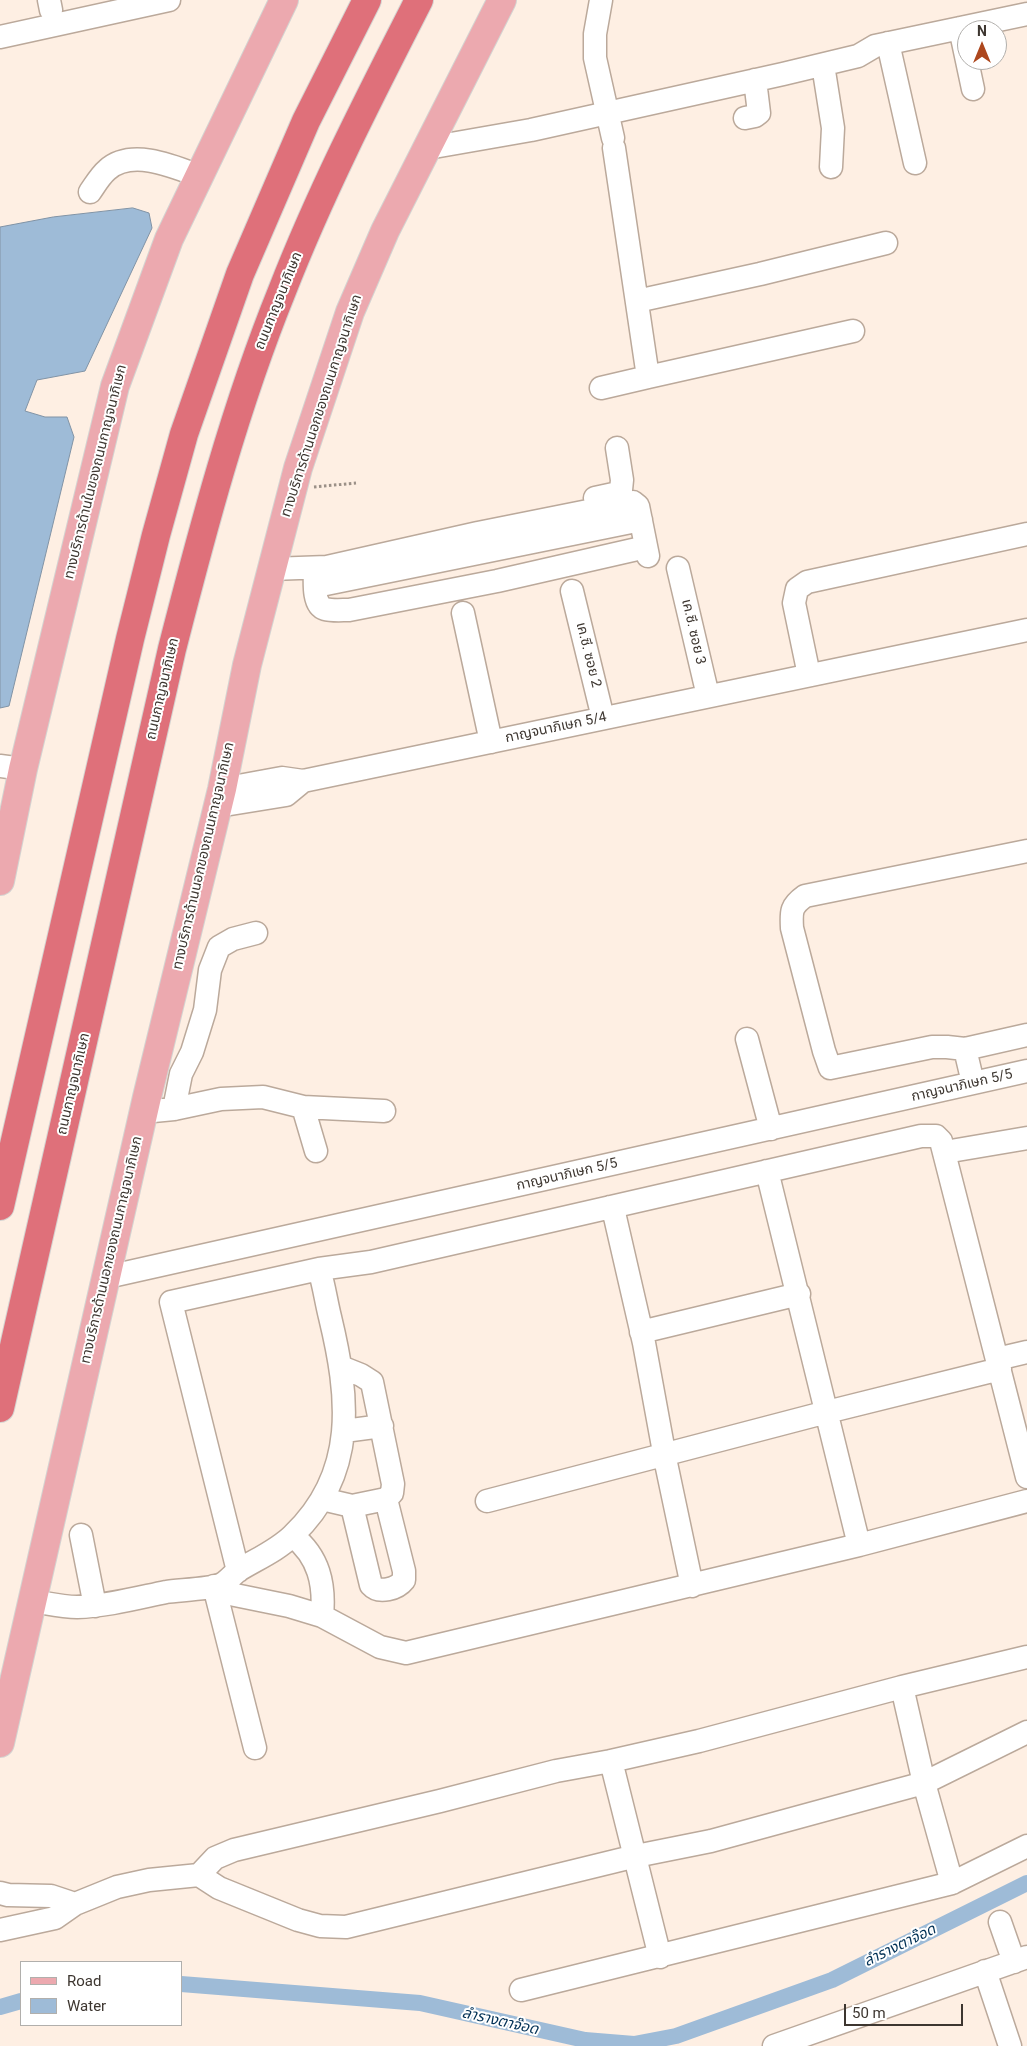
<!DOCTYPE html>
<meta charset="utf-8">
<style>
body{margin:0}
#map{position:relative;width:1027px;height:2046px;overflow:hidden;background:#feefe3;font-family:Roboto,sans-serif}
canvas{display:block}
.legend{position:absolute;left:20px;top:1961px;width:162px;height:65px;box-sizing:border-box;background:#fff;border:1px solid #b1afac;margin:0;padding:6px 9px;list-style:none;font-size:15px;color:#3d3630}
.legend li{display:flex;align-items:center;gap:10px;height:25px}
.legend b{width:25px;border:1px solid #b1afac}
.north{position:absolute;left:957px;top:20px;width:50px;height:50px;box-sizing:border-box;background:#fff;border:1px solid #b1afac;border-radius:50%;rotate:0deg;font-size:14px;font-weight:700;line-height:20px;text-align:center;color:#3d3630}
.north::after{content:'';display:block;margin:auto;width:18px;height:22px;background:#ad471d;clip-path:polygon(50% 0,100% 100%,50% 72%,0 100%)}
.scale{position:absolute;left:844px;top:2004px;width:119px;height:22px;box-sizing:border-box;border:2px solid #3d3630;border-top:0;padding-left:6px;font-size:15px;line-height:18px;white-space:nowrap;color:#3d3630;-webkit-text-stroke:4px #fff;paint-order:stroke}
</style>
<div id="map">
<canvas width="1027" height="2046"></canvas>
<ul class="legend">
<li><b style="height:6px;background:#eca9af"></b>Road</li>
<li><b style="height:14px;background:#9ebbd7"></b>Water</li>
</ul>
<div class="north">N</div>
<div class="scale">50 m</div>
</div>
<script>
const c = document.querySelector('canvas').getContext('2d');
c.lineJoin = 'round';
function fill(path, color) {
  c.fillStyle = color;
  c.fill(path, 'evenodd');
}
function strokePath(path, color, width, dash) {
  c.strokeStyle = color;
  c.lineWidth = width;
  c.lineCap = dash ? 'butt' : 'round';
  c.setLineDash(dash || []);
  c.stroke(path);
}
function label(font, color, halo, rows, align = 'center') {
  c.font = font + ' Roboto,"Noto Sans Thai",sans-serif';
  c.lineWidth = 4;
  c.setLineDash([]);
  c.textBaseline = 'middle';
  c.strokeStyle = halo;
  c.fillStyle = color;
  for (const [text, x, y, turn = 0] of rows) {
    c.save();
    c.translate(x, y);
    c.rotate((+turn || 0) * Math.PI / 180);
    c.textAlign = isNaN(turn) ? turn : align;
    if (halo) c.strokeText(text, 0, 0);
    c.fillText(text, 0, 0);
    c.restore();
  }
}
const water = new Path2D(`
 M133,208L149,213L152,228L85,371L37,380L25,411L45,417H67L74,437L9,706L0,708V227L53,217Z`);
const canal = new Path2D(`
 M181,1984L420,2003L585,2040L634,2044L676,2036L832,1980L1027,1883
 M0,2007L21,2001`);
const path = new Path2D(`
 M314,487L356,483`);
const minor = new Path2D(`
 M49,0L51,10
 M601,0L595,34V58L613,138
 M960,28L973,89
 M0,37L169,0
 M888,43L915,163
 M823,65L833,128L831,167
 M745,118L755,116L759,113L755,80
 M428,148L531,130L783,74L858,56L875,46L1027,14
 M614,148L648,377L853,331
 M90,192C95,185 100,176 107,170C131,148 173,166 199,176
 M637,301L760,274L886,243
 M601,388L648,377
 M595,498L618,493L621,490L622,480L617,448
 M315,568C315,579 312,605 325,609C332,611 342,610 349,610L497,581L646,547
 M678,568L708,696
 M271,569L327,567L478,533L633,502L638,506L648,556
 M316,586L641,520
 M572,591L603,718
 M463,613L491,742
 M809,675L794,603L797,589L807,582L1027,534
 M0,766L23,769
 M222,789L282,778L303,781L1027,630
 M218,806L286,795L303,781
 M747,1039L771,1129
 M965,1049L947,1047H932L830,1068L824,1051L792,928C791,911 791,906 805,896L1027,851
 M973,1083L965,1049L1027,1035
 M303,1107L316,1151
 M174,1109L181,1074L192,1052L205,1010L210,970L219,947L233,939L256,933
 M143,1112L174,1109L221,1099L263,1097L303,1107L384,1111
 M945,1152L1027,1138
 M767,1171L859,1545
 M610,1207L615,1217L644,1343L666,1463L692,1586
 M107,1277L1027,1071
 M641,1332L799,1294
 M997,1359L1027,1352
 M344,1431L382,1426
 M322,1499L352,1506L386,1499L392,1493L393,1484L372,1382L361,1375L341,1367
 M487,1501L827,1412L1000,1369
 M352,1506L371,1585C379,1594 397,1589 404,1580V1571L386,1499
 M81,1535L95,1606
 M293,1536C319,1557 325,1584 322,1616
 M238,1571L171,1302L319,1269
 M221,1585L235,1595L289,1606L322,1616L380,1647L406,1653L859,1545L1027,1501
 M214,1586L255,1748
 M32,1601C46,1603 62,1607 77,1607C107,1606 137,1598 166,1592C179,1590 213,1589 222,1584C228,1581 233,1574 239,1570C257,1559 278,1550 293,1535C358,1473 349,1396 330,1317C326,1301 324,1285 319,1269L371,1262L921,1136H936L941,1141L1027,1477
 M902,1687L1027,1657
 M611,1761L660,1957
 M199,1875L215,1858L234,1850L440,1801L556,1771L611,1761L699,1741L902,1687L924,1783L952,1883L521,1990
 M952,1883L1027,1846
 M0,1893L8,1895L51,1896L75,1904
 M1000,1922L1014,1962
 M0,1930L55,1918L75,1904L117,1887L149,1880L199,1875L219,1888L298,1920L320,1926L346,1927L636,1856L711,1841L898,1790L924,1783L1027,1732
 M985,1971L1010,2046
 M774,2046L1027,1957`);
const major = new Path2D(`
 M0,881L23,769L115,386L169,239L284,0
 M0,1743L147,1097L222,789L247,665L298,468L350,312L385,231L502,0`);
const highway = new Path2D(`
 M0,1206L130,639L156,535L184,434L240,274L306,121L367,0
 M0,1408L172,649C203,528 235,407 282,291C321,191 370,96 419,0`);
const streetNames = [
 ["ถนนกาญจนาภิเษก",279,301,-68],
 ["ทางบริการด้านนอกของถนนกาญจนาภิเษก",322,406,-72],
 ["ทางบริการด้านในของถนนกาญจนาภิเษก",96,472,-76],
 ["เค.ซี. ซอย 3",693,632,77],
 ["เค.ซี. ซอย 2",588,655,76],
 ["ถนนกาญจนาภิเษก",163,689,-77],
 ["กาญจนาภิเษก 5/4",556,728,-12],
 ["ทางบริการด้านนอกของถนนกาญจนาภิเษก",204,856,-77],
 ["ถนนกาญจนาภิเษก",74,1084,-77],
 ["กาญจนาภิเษก 5/5",962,1086,-13],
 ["กาญจนาภิเษก 5/5",567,1175,-13],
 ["ทางบริการด้านนอกของถนนกาญจนาภิเษก",112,1250,-77]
];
const waterNames = [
 ["ลำรางตาจ๊อด",900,1946,-26],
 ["ลำรางตาจ๊อด",500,2022,13]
];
fill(water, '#9ebbd7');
strokePath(water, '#8193a5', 1);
strokePath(canal, '#9ebbd7', 16);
strokePath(minor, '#bba99b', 25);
strokePath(major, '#d4d3d1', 30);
strokePath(highway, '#d4d3d1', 30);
strokePath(path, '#9b9087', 3, [2.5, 2.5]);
strokePath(minor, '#fff', 22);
strokePath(major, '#eca9af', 28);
strokePath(highway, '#df707a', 28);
label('14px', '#3d3630', '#fff', streetNames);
label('italic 15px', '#003055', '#fff', waterNames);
</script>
